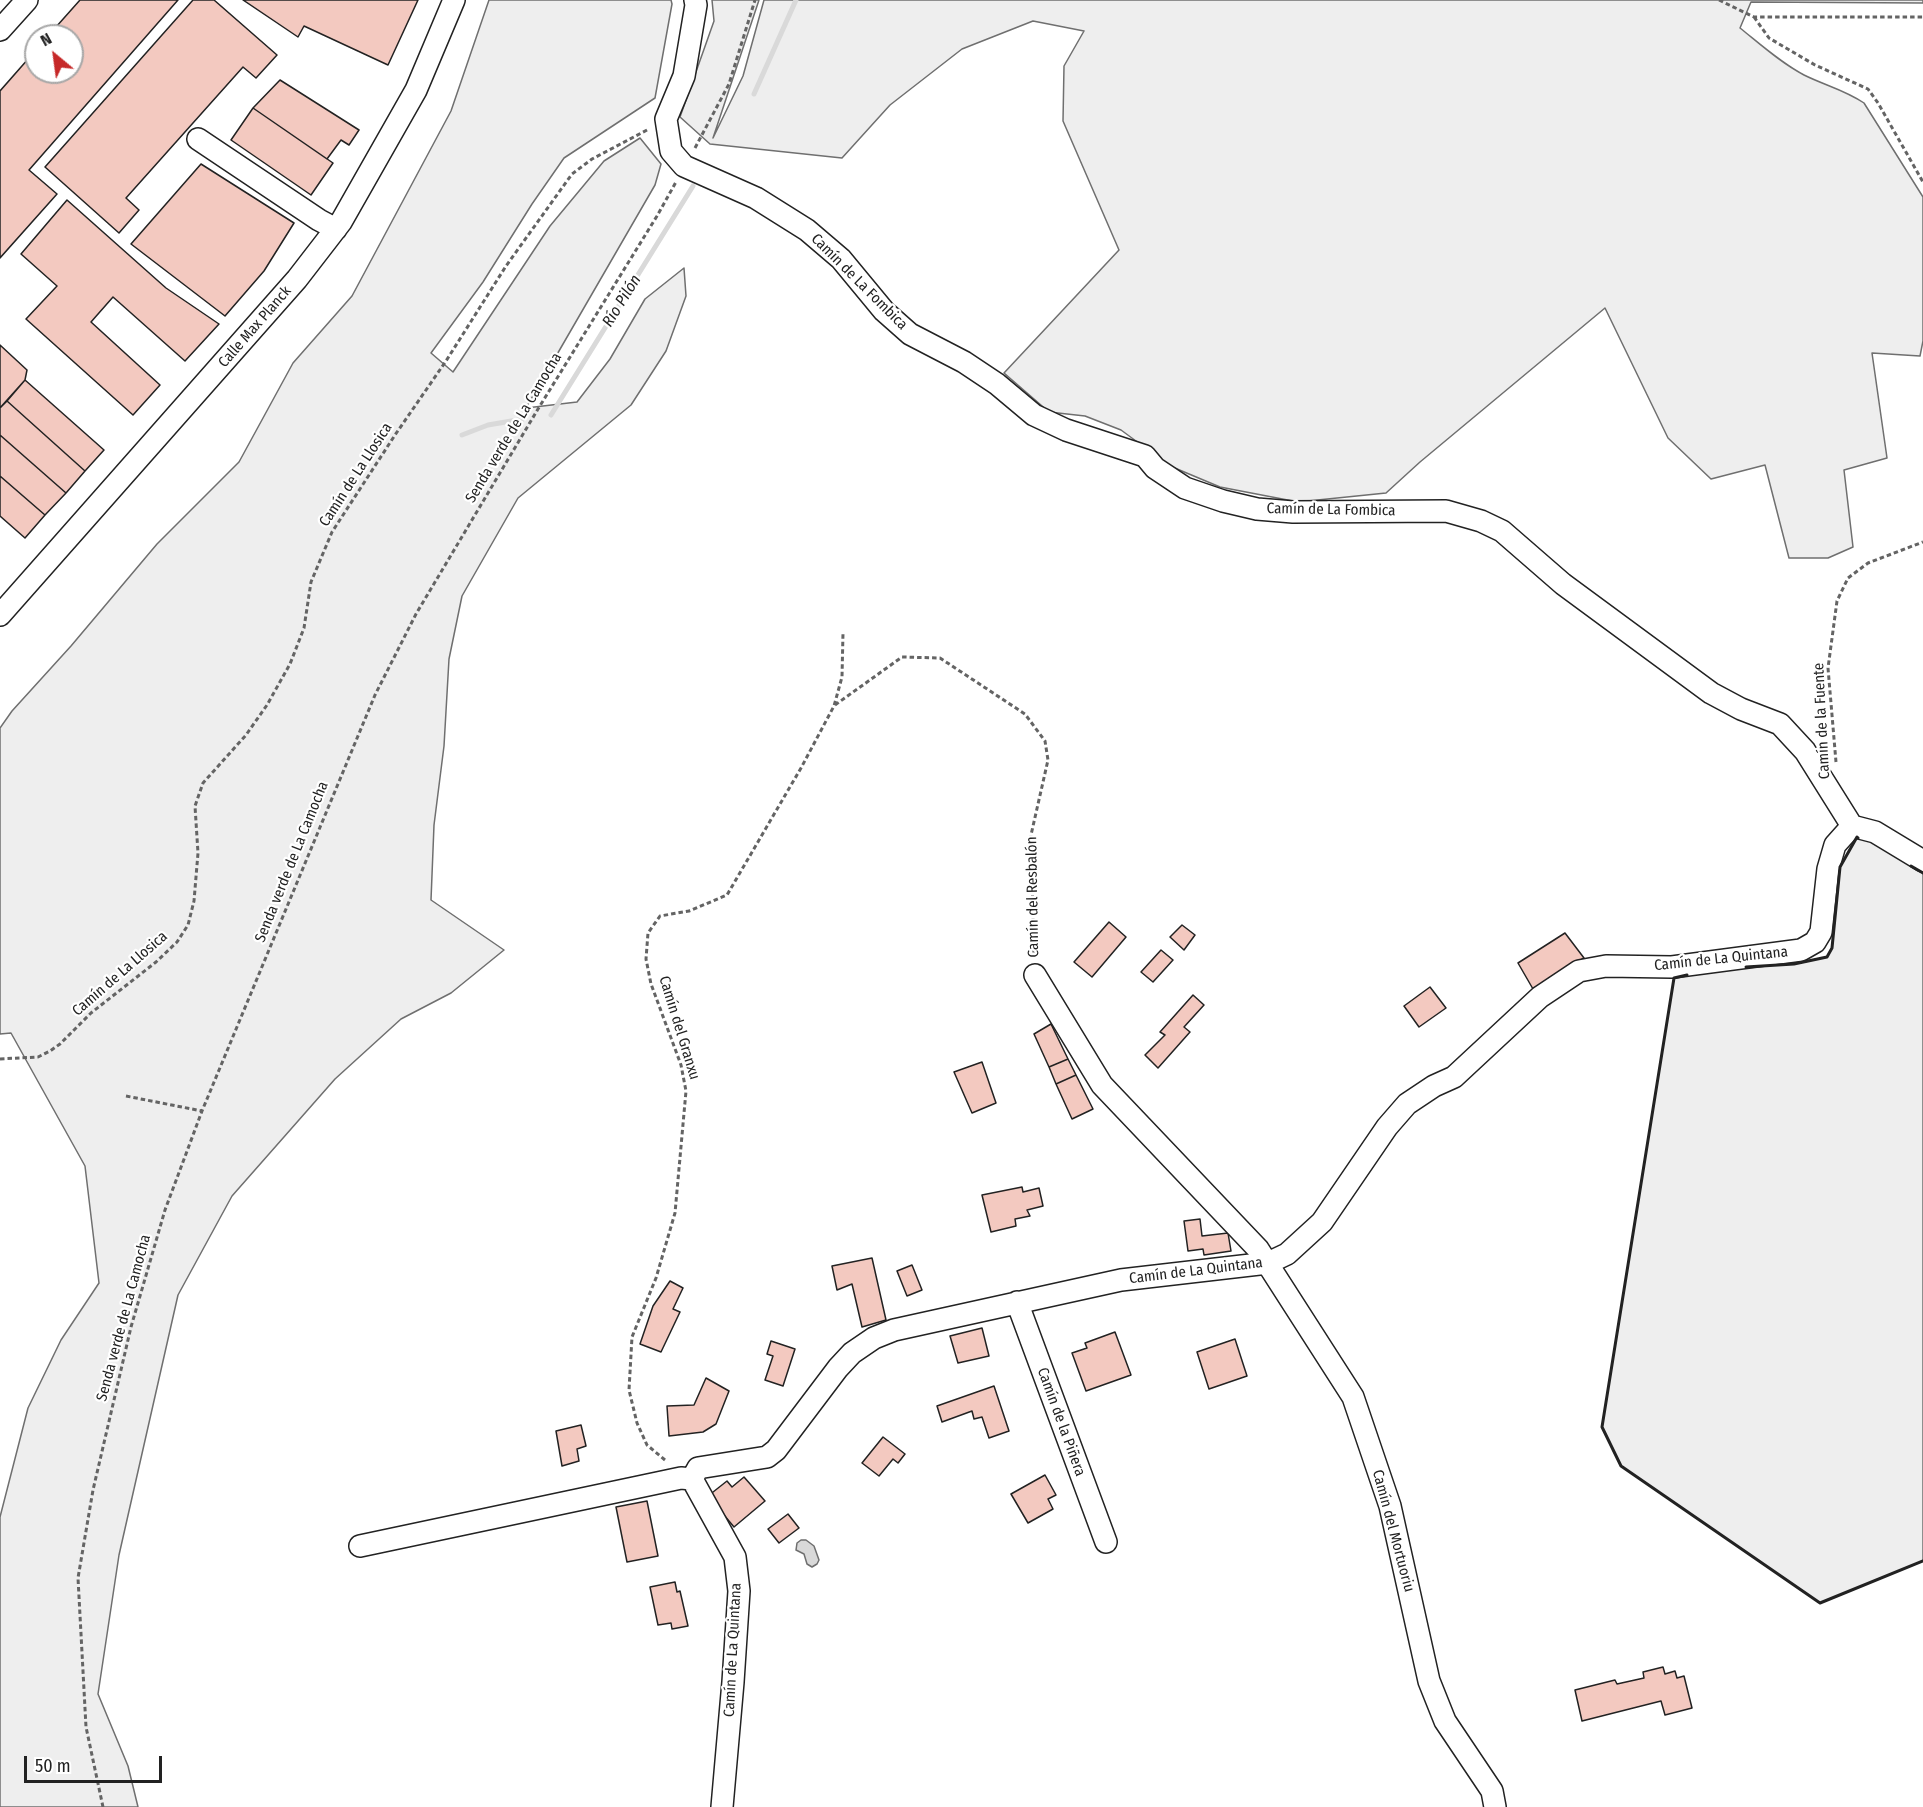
<!DOCTYPE html>
<meta charset="utf-8">
<style>
body{margin:0}
#map{position:relative;width:1923px;height:1807px;overflow:hidden;background:#fff;font-family:"Fira Sans Condensed",sans-serif}
canvas{display:block}
.north{position:absolute;left:24px;top:24px;width:60px;height:60px;box-sizing:border-box;background:#fff;border:2px solid #a7a7a7;border-radius:50%;rotate:331deg;font-size:16px;font-weight:700;line-height:24px;text-align:center;color:#222}
.north::after{content:'';display:block;margin:auto;width:21px;height:27px;background:#c62828;clip-path:polygon(50% 0,100% 100%,50% 72%,0 100%)}
.scale{position:absolute;left:24px;top:1756px;width:138px;height:27px;box-sizing:border-box;border:3px solid #222;border-top:0;padding-left:8px;font-size:18px;line-height:21px;white-space:nowrap;color:#222;-webkit-text-stroke:4px #fff;paint-order:stroke}
</style>
<div id="map">
<canvas width="1923" height="1807"></canvas>
<div class="north">N</div>
<div class="scale">50 m</div>
</div>
<script>
const c = document.querySelector('canvas').getContext('2d');
c.lineJoin = 'round';
function fill(path, color) {
  c.fillStyle = color;
  c.fill(path, 'evenodd');
}
function strokePath(path, color, width, dash) {
  c.strokeStyle = color;
  c.lineWidth = width;
  c.lineCap = dash ? 'butt' : 'round';
  c.setLineDash(dash || []);
  c.stroke(path);
}
function label(font, color, halo, rows, align = 'center') {
  c.font = font + ' "Fira Sans Condensed",sans-serif';
  c.lineWidth = 4.5;
  c.setLineDash([]);
  c.textBaseline = 'middle';
  c.strokeStyle = halo;
  c.fillStyle = color;
  for (const [text, x, y, turn = 0] of rows) {
    c.save();
    c.translate(x, y);
    c.rotate((+turn || 0) * Math.PI / 180);
    c.textAlign = isNaN(turn) ? turn : align;
    if (halo) c.strokeText(text, 0, 0);
    c.fillText(text, 0, 0);
    c.restore();
  }
}
const green = new Path2D(`
 M489,0H671L672,4L655,98L564,158L532,204L483,282L431,353L453,372L550,226L604,161L640,138L661,164L655,185L526,408L577,402L610,359L645,299L684,268L686,296L666,351L631,405L518,498L462,596L449,659L444,746L434,825L431,900L504,950L451,993L401,1019L335,1079L232,1196L178,1295L119,1555L98,1694L128,1766L138,1807H0V1517L28,1408L61,1340L99,1283L85,1166L11,1033L0,1034V728L12,711L71,646L157,544L239,462L293,363L352,296L451,111Z
 M712,0H759L713,138L743,76L764,0H1923V3L1751,2L1740,28C1760,44 1781,63 1804,75C1824,85 1845,90 1864,103L1923,197V341L1920,356L1872,353L1887,458L1844,470L1853,547L1828,558H1789L1765,465L1711,479L1668,438L1605,308L1420,462L1386,493L1298,502L1220,487L1170,466L1121,430L1085,416L1049,412L1004,373L1119,250L1063,121L1064,66L1084,31L1033,21L962,49L890,105L842,158L710,144L680,117L714,21Z
 M1857,837L1877,843L1923,873V1561L1820,1603L1621,1466L1602,1427L1674,978L1716,968L1794,964L1827,957L1832,948L1840,867Z`);
const water = new Path2D(`
 M801,1540H806L814,1546L819,1560L817,1564L812,1567L807,1564L804,1554L796,1550L797,1543Z`);
const stream = new Path2D(`
 M754,94L796,0
 M551,415L693,186
 M462,435L488,425L523,419`);
const building = new Path2D(`
 M80,0H178L29,170L57,194L0,258V91L36,50V72H72V36H48Z
 M193,0H214L277,55L256,78L243,67L126,198L139,210L119,233L45,167Z
 M243,0H418L388,65L304,26L298,37Z
 M280,80L359,130L349,145L341,140L327,159L253,108Z
 M253,108L333,163L311,195L231,140Z
 M201,164L294,223L264,271L225,316L131,244Z
 M67,200L166,288L219,324L185,361L113,297L91,322L160,385L133,415L26,319L57,286L21,254Z
 M0,345L27,370L25,380L0,408Z
 M25,380L104,450L85,471L7,401Z
 M7,401L85,471L66,493L0,435V408Z
 M0,435L66,493L45,515L0,476Z
 M0,476L45,515L25,538L0,516Z
 M1109,922L1126,937L1092,977L1074,962Z
 M1182,925L1195,935L1184,950L1170,937Z
 M1565,933L1584,958L1533,989L1518,963Z
 M1161,950L1173,960L1153,982L1141,972Z
 M1430,987L1446,1008L1419,1027L1404,1006Z
 M1193,995L1204,1005L1184,1027L1190,1032L1158,1068L1145,1055L1165,1035L1160,1032Z
 M1051,1024L1068,1059L1049,1067L1034,1034Z
 M1068,1059L1076,1075L1056,1084L1049,1067Z
 M982,1062L996,1103L972,1113L954,1072Z
 M1076,1075L1093,1109L1072,1119L1056,1084Z
 M1022,1187L1023,1192L1039,1188L1043,1206L1027,1210L1030,1216L1015,1219L1016,1226L991,1232L982,1195Z
 M1200,1219L1202,1236L1228,1233L1231,1251L1204,1255L1203,1249L1188,1251L1184,1221Z
 M872,1258L886,1320L862,1327L852,1284L837,1290L832,1266Z
 M912,1265L922,1290L907,1296L897,1271Z
 M670,1281L683,1288L673,1309L680,1312L661,1352L640,1344L653,1306Z
 M982,1328L989,1356L958,1363L950,1336Z
 M1115,1332L1131,1375L1086,1391L1072,1353L1087,1348L1085,1343Z
 M1235,1339L1247,1376L1209,1389L1197,1352Z
 M771,1341L795,1349L783,1386L765,1380L773,1356L767,1354Z
 M706,1378L729,1391L716,1424L703,1432L669,1436L667,1406L694,1405Z
 M994,1386L1009,1431L989,1438L982,1417L974,1419L972,1411L942,1422L937,1406Z
 M581,1425L586,1446L577,1449L579,1461L562,1466L556,1431Z
 M883,1437L905,1454L898,1463L893,1459L879,1476L862,1463Z
 M1045,1475L1056,1495L1048,1499L1053,1509L1028,1523L1011,1494Z
 M744,1477L765,1501L734,1527L708,1496L727,1481L732,1487Z
 M647,1501L658,1556L627,1562L616,1507Z
 M788,1514L799,1528L779,1543L768,1529Z
 M675,1582L677,1592L680,1591L688,1626L672,1629L671,1623L658,1625L650,1587Z
 M1663,1667L1665,1674L1675,1671L1677,1678L1684,1676L1692,1708L1665,1715L1661,1701L1582,1721L1575,1690L1615,1680L1617,1684L1644,1678L1643,1672Z`);
const path = new Path2D(`
 M1719,0L1754,17H1923
 M1754,17L1769,38L1815,65L1868,89L1878,103L1923,182
 M695,148L729,84L755,0
 M835,705L902,657L940,658L1025,714L1045,741L1048,760L1031,835L1034,957
 M1836,762L1828,668L1837,601L1848,578L1868,563L1923,542
 M0,1059L38,1057L50,1051L60,1044L91,1013L156,962L177,942L188,925L194,901L198,853L195,806L203,783L246,735L267,705L290,664L304,628L311,582L332,532L395,435L446,361L506,266L572,174L592,159L649,129
 M126,1096L202,1111
 M665,1460L647,1445L637,1423L629,1390L632,1337L656,1278L675,1213L686,1091L681,1065L651,984L646,959L648,933L660,916L689,911L727,895L801,768L834,706L842,677L843,633
 M103,1807L86,1727L78,1578L93,1490L131,1327L165,1210L202,1111L375,695L416,614L538,409L657,216L676,182`);
const minor = new Path2D(`
 M695,0L696,5L684,76L666,119L671,151L684,166L756,198L807,230L841,259L884,311L910,334L964,362L997,384L1034,415L1066,430L1145,456L1155,468L1185,488L1223,501L1257,509L1293,512L1446,511L1481,521L1502,531L1563,584L1711,693L1741,709L1780,724L1805,751L1852,826
 M0,30L27,0
 M198,139L319,220L336,229
 M0,615L297,279L341,222L416,90L454,0
 M1852,826L1875,832L1923,861
 M1035,975L1102,1085L1258,1249L1353,1397L1390,1506L1429,1681L1445,1721L1492,1791L1495,1807
 M1017,1302L1106,1542
 M360,1546L681,1478L692,1479
 M722,1807L733,1682L739,1591L735,1557L692,1479L698,1468L767,1457L776,1450L838,1368L852,1353L874,1338L894,1330L1121,1280L1268,1263L1287,1254L1322,1222L1387,1127L1407,1104L1434,1086L1454,1077L1540,997L1579,971L1606,966L1672,967L1801,950L1815,942L1821,932L1828,869L1835,845L1852,826`);
const wall = new Path2D(`
 M1911,866L1923,873
 M1746,967L1794,964L1827,957L1832,948L1840,867L1857,837L1858,838
 M1687,975L1674,978L1602,1427L1621,1466L1820,1603L1923,1561`);
const streetNames = [
 ["Camín de La Fombica",859,282,45],
 ["Calle Max Planck",255,327,-49],
 ["Senda verde de La Camocha",514,428,-59],
 ["Camín de La Llosica",356,475,-57],
 ["Camín de La Fombica",1331,510,1],
 ["Camín de la Fuente",1822,721,-93],
 ["Senda verde de La Camocha",292,862,-68],
 ["Camín del Resbalón",1033,897,-91],
 ["Camín de La Quintana",1721,959,-6],
 ["Camín de La Llosica",120,974,-41],
 ["Camín del Granxu",679,1028,73],
 ["Camín de La Quintana",1196,1271,-7],
 ["Senda verde de La Camocha",124,1318,-75],
 ["Camín de la Piñera",1061,1422,70],
 ["Camín del Mortuoriu",1393,1531,75],
 ["Camín de La Quintana",733,1650,-87]
];
const waterNames = [
 ["Río Pilón",622,301,-58]
];
fill(green, '#eee');
strokePath(green, '#6f6f6f', 1.5);
fill(water, '#d9d9d9');
strokePath(water, '#6f6f6f', 1.5);
strokePath(stream, '#d9d9d9', 5);
fill(building, '#f3c9c0');
strokePath(building, '#222', 1.5);
strokePath(minor, '#222', 24);
strokePath(path, '#646464', 3, [4.5, 3]);
strokePath(minor, '#fff', 21);
strokePath(wall, '#222', 3);
label('15px', '#222', '#fff', streetNames);
label('italic 16px', '#222', '#fff', waterNames);
</script>
